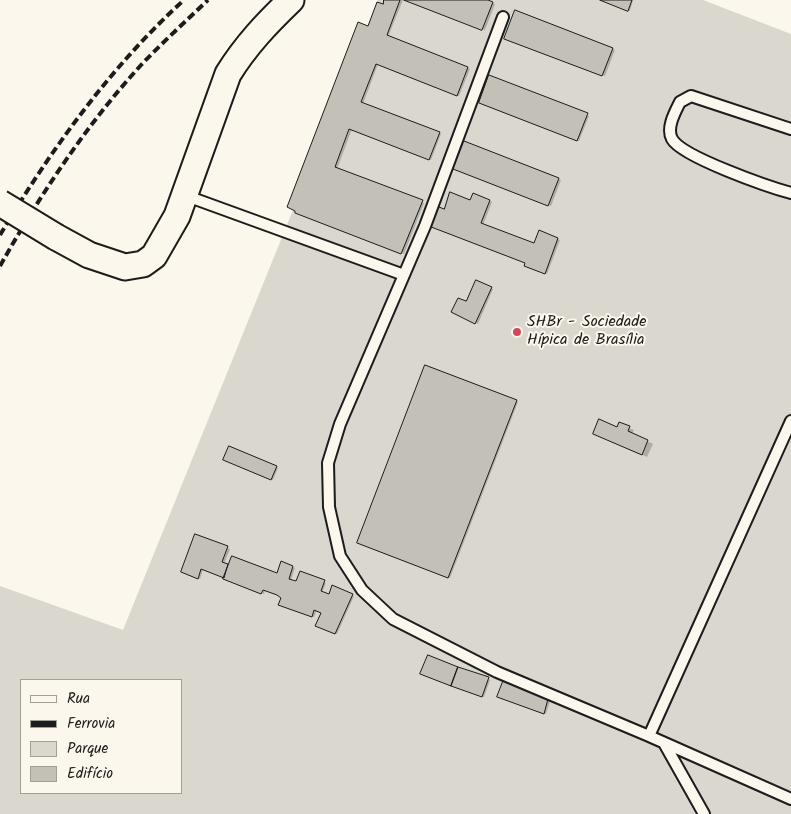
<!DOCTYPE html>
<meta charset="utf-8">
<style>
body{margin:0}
#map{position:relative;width:791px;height:814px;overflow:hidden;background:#fbf7ec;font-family:Kalam,sans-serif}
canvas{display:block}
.legend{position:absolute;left:20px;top:679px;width:162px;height:115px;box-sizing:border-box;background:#fbf7ec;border:1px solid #a29f99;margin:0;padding:6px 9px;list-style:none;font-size:15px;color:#1c1c1c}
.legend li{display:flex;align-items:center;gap:10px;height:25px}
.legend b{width:25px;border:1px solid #a29f99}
</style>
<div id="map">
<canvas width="791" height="814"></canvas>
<ul class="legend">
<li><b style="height:6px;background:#fbf7ec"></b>Rua</li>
<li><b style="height:6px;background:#1c1c1c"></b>Ferrovia</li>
<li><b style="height:14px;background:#dad7ce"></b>Parque</li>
<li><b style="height:14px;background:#c3c0b8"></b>Edifício</li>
</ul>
</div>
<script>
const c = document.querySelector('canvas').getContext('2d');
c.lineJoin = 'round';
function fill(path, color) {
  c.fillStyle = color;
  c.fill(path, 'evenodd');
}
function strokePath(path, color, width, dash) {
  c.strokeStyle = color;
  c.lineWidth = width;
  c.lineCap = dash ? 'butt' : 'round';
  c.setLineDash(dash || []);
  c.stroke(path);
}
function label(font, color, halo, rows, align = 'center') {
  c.font = font + ' Kalam,sans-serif';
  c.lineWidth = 4;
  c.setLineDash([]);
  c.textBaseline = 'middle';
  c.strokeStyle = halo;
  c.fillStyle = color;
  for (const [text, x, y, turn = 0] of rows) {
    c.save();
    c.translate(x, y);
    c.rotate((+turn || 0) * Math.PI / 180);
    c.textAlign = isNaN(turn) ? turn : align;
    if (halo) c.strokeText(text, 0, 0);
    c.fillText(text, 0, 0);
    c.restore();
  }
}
const green = new Path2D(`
 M378,0H703L791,34V814H0V586L123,630ZM21,680H181V793H21Z`);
const shadow = new Path2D(`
 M386,0H403L388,37L470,69L459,96L378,64L363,104L441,134L431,160L352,129L337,169L424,203L404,254L298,213L368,28Z
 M406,0H485L495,4L485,30Z
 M602,0H633L630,11Z
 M516,12L615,50L605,76L508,39Z
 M482,104L587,115L589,116L579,141Z
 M465,143L561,180L551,206L456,170Z
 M473,195L492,202L483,225L535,245L540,232L560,240L547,274L527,266L526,263L444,210L471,201Z
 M476,282L493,289L478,324L452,312L466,303Z
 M516,401L518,402L450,578L360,543Z
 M618,428H629L634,430L632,434L653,444L647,457L599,436Z
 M226,460L276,467L278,468L273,480Z
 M196,536L230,549L224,564L278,575L282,563L295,568L291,580L297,583L301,573L326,583L322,593L329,595L354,596L337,634L319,627L322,613L317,610L314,617L282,605L283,597L265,590L264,594L203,569L200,579L185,573Z
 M424,675L488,679L490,680L484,697Z
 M501,698H551L546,714Z`);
const building = new Path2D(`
 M384,0H400L387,35L468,67L457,96L376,64L361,102L440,132L429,160L349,129L335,167L423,200L401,254L295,213V211L287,207L358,22L368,26L377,2L383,4Z
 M404,0H488L493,2L482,30Z
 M600,0H632L628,11Z
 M515,10L613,48L602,76L504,39Z
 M489,75L588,113L577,141L479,103Z
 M464,141L559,178L548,206L453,169Z
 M450,192L470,200L473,193L490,200L481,223L534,243L539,230L558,238L545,274L524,266L525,263L426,225L434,205L444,209Z
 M476,280L492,287L475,324L451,312L458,298L466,301Z
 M425,365L517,400L448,578L357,543Z
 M599,419L617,427L619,422L630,426L628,431L648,440L642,455L593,434Z
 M229,446L277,466L271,480L223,460Z
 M195,534L228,546L222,562L228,564L224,578L201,569L198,579L181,572Z
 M232,556L277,573L281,561L293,566L289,579L296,581L300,571L325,580L321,591L329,594L332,585L353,594L335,634L315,626L321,613L314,610L312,617L278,605L281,598L277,595L263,590L261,594L223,579Z
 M428,655L458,667L451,686L420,674Z
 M458,667L489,677L482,697L451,686Z
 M504,679L549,695L544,714L497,697Z`);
const service = new Path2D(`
 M503,17L425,226L340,424L328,463L329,507L340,556L362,590L393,619L497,672L649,736L791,421
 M791,129L691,96L680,102C675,112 666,128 672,139C682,157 769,187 791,193
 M184,195L404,275
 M649,736L791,799
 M664,743L704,814`);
const tertiary = new Path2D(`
 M56,237L89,255L125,267L143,264L154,256L177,216L228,74C246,45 267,23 291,0`);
const rail = new Path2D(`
 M0,235C50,151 111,66 184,0
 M0,266C40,195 87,124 142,64C163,42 186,21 208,0`);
const tertiaryBridge = new Path2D(`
 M0,203L56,237`);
const markers = [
 [517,332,5,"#d1495b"]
];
const poiNames = [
 ["SHBr - Sociedade",527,323],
 ["Hípica de Brasília",527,341]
];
fill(green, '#dad7ce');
fill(shadow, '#0003');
fill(building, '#c3c0b8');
strokePath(building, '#1c1c1c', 1);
strokePath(service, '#1c1c1c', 14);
strokePath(tertiary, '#1c1c1c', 29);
strokePath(service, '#fbf7ec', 10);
strokePath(tertiary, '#fbf7ec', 25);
strokePath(rail, '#1c1c1c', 4, [8, 4]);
strokePath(tertiaryBridge, '#1c1c1c', 29, []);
strokePath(tertiaryBridge, '#fbf7ec', 25);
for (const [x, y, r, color] of markers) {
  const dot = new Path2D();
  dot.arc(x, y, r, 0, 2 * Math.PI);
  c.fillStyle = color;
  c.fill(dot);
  strokePath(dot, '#fbf7ec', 2);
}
label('16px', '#1c1c1c', '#fbf7ec', poiNames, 'left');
</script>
